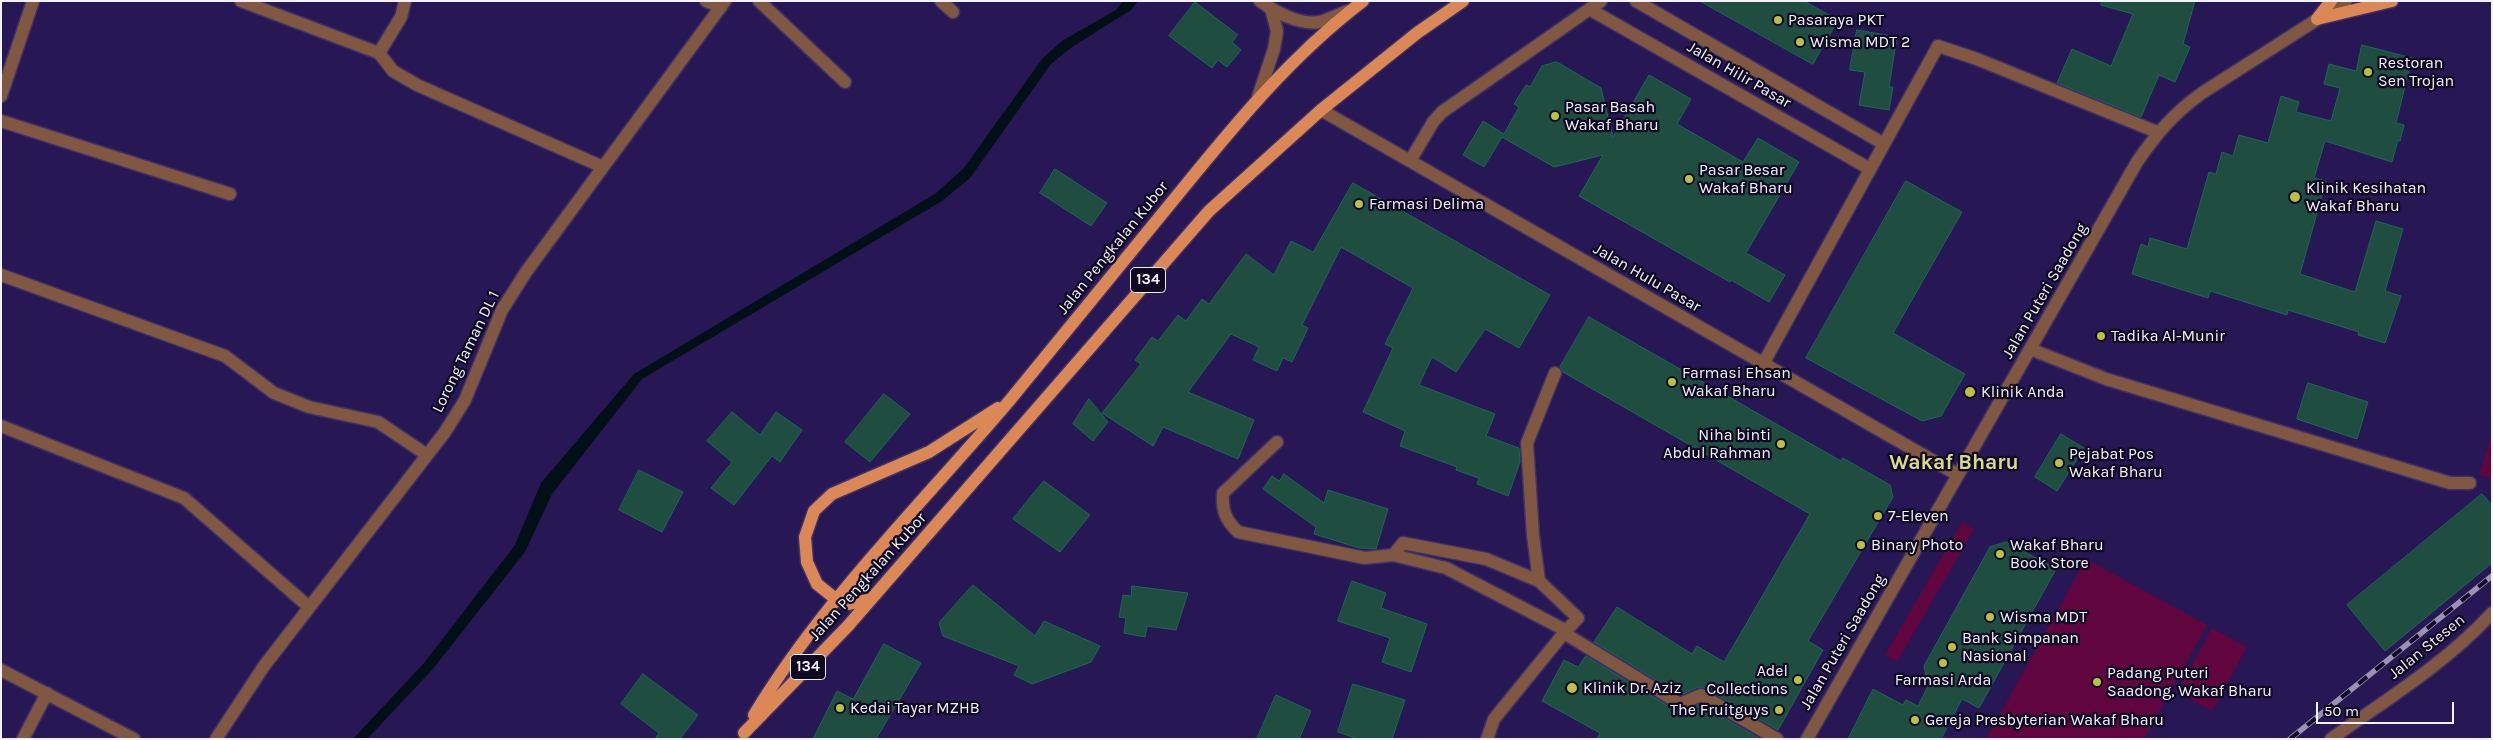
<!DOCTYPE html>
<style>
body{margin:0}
#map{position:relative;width:2493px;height:740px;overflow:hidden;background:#271754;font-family:Karla,sans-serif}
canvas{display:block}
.frame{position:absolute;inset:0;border:2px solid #f3f2fa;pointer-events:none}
.scale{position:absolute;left:2316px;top:702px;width:138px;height:22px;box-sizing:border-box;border:2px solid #f3f2fa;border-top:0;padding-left:6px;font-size:15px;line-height:18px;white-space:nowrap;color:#f3f2fa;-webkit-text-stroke:4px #0f0923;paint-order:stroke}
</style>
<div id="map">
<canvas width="2493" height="740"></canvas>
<div class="frame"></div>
<div class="scale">50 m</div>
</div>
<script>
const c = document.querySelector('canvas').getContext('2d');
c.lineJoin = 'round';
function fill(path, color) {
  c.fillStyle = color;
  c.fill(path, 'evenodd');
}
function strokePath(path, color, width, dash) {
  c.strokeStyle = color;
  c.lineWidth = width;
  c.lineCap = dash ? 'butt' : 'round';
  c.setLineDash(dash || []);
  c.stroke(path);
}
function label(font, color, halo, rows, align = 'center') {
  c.font = font + ' Karla,sans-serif';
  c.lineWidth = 4.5;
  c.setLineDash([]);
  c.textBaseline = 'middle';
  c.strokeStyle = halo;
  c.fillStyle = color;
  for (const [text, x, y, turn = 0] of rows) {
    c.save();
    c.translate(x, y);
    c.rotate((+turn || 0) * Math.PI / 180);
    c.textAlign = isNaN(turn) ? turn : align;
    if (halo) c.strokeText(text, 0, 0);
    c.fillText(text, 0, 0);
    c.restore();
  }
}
const green = new Path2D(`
 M2492,434V479L2479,475Z
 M1962,522L1974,529L1897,662L1885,655Z
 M2086,559L2207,625L2144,739H1986Z
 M2212,628L2247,647L2212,711L2177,692Z`);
const water = new Path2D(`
 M1123,1H1138L1131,10L1072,47L1051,64L970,178L942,201L642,379L552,494L525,552L432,670L367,739H353L424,663L515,545L541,483L634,374L935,194L963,169L1043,58L1062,41L1116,10Z`);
const building = new Path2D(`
 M1700,1H1804L1838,20L1813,64Z
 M2102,1H2195L2183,44L2190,47L2175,82L2159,75L2141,117L2057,83L2072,49L2111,66L2133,14L2101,5Z
 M1195,2L1238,35L1232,42L1241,50L1227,67L1218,60L1212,68L1169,36Z
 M1857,30L1897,37L1889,87H1893L1889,110L1859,105L1865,72L1850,70Z
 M2362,45L2412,58L2396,123L2404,125L2400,141L2398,140L2392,162L2325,141L2314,178L2326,181L2300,274L2355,292L2376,221L2403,229L2385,291L2401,296L2385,343L2358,335L2359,332L2288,310L2287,315L2210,291L2208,298L2132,274L2141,244L2148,247L2150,238L2187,249L2209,172L2216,174L2222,152L2233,156L2239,135L2268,143L2281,96L2299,102L2296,112L2331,121L2340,88L2324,84L2329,64L2356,71Z
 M1557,62L1601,88L1613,137L1649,75L1691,99L1677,124L1743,162L1758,138L1799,162L1746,253L1785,275L1769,302L1731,280L1730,282L1579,196L1603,155L1554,167L1502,137L1484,167L1463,155L1483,121L1504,134L1519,107L1514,104L1526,85L1530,87L1542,66Z
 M1055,169L1107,203L1091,226L1040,193Z
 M1906,181L1962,212L1893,333L1965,374L1941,416L1922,421L1806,358Z
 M1353,183L1550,295L1519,348L1485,329L1456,372L1432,357L1419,385L1495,414L1486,436L1519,448L1520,462L1508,496L1477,484L1479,478L1456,470L1457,467L1400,446L1405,431L1363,412L1393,348L1385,344L1413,288L1341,247L1302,325L1308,328L1292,362L1283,358L1277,371L1253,360L1259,347L1231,334L1188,392L1254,420L1238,459L1163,427L1153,446L1102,413L1141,364L1135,360L1152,337L1158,341L1178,315L1186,321L1202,299L1209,304L1246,254L1274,275L1291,241L1313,252Z
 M1589,317L1841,461L1843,458L1890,485L1893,497L1808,641L1823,650L1778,730L1705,688L1698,687L1681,695L1594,642L1617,607L1692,654L1697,646L1724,662L1810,514L1563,372L1560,367Z
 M2308,383L2368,402L2357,439L2297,419Z
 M884,394L910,414L870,462L845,442Z
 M1089,399L1108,422L1093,441L1073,424Z
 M732,412L760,435L776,412L802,430L780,462L772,456L734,505L711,488L732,462L707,441Z
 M2061,434L2084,448L2057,491L2035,477Z
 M639,470L683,492L662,532L619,510Z
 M1284,474L1324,503L1328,490L1388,509L1376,549L1359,548L1314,534L1316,527L1263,489L1272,476L1279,481Z
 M1044,481L1090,515L1060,552L1013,519Z
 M2482,494L2492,505V563L2385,651L2347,605Z
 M2007,542L2056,569L1979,708L1962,699L1941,739H1848L1873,689L1903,705L1906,700L1918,706L1928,686L1924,666L1990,547Z
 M1352,581L1386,593L1381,608L1427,624L1411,672L1382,662L1390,638L1338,621Z
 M973,585L1035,636L1044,621L1100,646L1091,662L1032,684L1014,675L1019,666L943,636L939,623Z
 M1132,586L1188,593L1176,630L1147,626L1145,637L1124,633L1126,618L1119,617L1123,595L1131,596Z
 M884,644L921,663L876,739H813L837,691L853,699Z
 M1586,656L1676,711L1683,712L1700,704L1760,739H1597L1600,733L1542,701L1564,660L1578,667Z
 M643,674L698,715L680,739H655L659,733L621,704Z
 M1353,684L1405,700L1392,739H1358L1338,732Z
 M1276,695L1311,711L1299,739H1257Z`);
const minor = new Path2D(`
 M241,1L379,53L393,71L417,85L603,167
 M706,1L721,7
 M759,1L845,82
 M941,1L953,12
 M1260,1C1275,12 1299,25 1319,22C1328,20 1339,14 1348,11
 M1636,1L1884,144
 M1591,10L1870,169
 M379,53L401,17L405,1
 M1,96L33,1
 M1258,97L1274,49L1277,31L1271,9
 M1321,110L1958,475
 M1,121L230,194
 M1410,161L1433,122L1442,112L1601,1
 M1,275L225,356L274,393L309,407L378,422L427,455
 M2030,349L2106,379L2450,483H2470
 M1763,364L1938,46L1977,59L2157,132
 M1555,373L1527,443L1533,535L1539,581L1578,618L1564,633L1680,704L1701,695L1777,739
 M1,426L184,498L309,607
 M1277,442L1223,493C1222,511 1225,519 1238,532L1365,558L1393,555L1403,543L1486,559L1539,581
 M1393,555L1446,568L1567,631
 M1,670L134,739
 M23,739L47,693
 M216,739L264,666L445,432L465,400L502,310L526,272L725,1
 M1487,739L1494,719L1564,633
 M1807,739L2137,162C2157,133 2173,114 2202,93L2346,1
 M2331,739C2387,699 2445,664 2492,613`);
const major = new Path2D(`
 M2317,19L2392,1
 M2317,19L2331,1
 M871,599L849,604L837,600L817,584L807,562L805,537L814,511L832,494L929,452L998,408
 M754,715C824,599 923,503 1010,400C1067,331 1123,261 1180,192C1237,122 1291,56 1363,1
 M744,733L847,627L1209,211L1321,110L1417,33L1463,1`);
const rail = new Path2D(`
 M2290,739L2492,576`);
const markers = [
 [1778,20,5,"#bdbf43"],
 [1800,42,5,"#bdbf43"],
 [2368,72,5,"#bdbf43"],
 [1555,116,5,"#bdbf43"],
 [1689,179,5,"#bdbf43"],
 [2295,197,6,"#bdbf43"],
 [1359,204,5,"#bdbf43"],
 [2101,336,5,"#bdbf43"],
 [1672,382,5,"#bdbf43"],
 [1970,392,6,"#bdbf43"],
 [1781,444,5,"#bdbf43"],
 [2059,463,5,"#bdbf43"],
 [1878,516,5,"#bdbf43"],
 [1861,545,5,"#bdbf43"],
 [2000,554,5,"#bdbf43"],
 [1990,617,5,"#bdbf43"],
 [1952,647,5,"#bdbf43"],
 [1943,663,5,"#bdbf43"],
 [1798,680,5,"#bdbf43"],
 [2097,682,5,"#bdbf43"],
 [1572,688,6,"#bdbf43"],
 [840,708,5,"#bdbf43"],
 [1779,710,5,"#bdbf43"],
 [1915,720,5,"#bdbf43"]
];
const shields = [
 [1148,280,35],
 [808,667,35]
];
const shieldNames = [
 ["134",1148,280],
 ["134",808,667]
];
const poiNames = [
 ["Pasaraya PKT",1788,20],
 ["Wisma MDT 2",1810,42],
 ["Restoran",2378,63],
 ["Sen Trojan",2378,81],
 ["Pasar Basah",1565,107],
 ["Wakaf Bharu",1565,125],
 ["Pasar Besar",1699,170],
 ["Wakaf Bharu",1699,188],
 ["Klinik Kesihatan",2306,188],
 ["Wakaf Bharu",2306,206],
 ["Farmasi Delima",1369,204],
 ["Tadika Al-Munir",2111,336],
 ["Farmasi Ehsan",1682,373],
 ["Wakaf Bharu",1682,391],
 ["Klinik Anda",1981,392],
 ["Niha binti",1771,435,"right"],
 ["Abdul Rahman",1771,453,"right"],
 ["Pejabat Pos",2069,454],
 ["Wakaf Bharu",2069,472],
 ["7-Eleven",1888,516],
 ["Binary Photo",1871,545],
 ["Wakaf Bharu",2010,545],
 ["Book Store",2010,563],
 ["Wisma MDT",2000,617],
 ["Bank Simpanan",1962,638],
 ["Nasional",1962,656],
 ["Adel",1788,671,"right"],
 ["Collections",1788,689,"right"],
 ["Padang Puteri",2107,673],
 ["Saadong, Wakaf Bharu",2107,691],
 ["Farmasi Arda",1943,680,"center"],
 ["Klinik Dr. Aziz",1583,688],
 ["Kedai Tayar MZHB",850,708],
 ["The Fruitguys",1769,710,"right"],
 ["Gereja Presbyterian Wakaf Bharu",1925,720]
];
const streetNames = [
 ["Jalan Hilir Pasar",1739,75,30],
 ["Jalan Pengkalan Kubor",1113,248,-51],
 ["Jalan Hulu Pasar",1647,278,30],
 ["Jalan Puteri Saadong",2045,291,-60],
 ["Lorong Taman DL 1",466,352,-64],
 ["Jalan Pengkalan Kubor",868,577,-48],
 ["Jalan Puteri Saadong",1843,642,-60],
 ["Jalan Stesen",2427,647,-39]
];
const districtNames = [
 ["Wakaf Bharu",1954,463]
];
fill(green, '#61053e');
fill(water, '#010f17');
fill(building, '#1f4d3f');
strokePath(building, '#1a6a54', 1);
strokePath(minor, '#3f3168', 15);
strokePath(major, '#3f3168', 15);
strokePath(minor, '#805741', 12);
strokePath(major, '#db8756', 12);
strokePath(rail, '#9992b1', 5.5);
strokePath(rail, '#0f0923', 4, [11]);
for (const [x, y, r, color] of markers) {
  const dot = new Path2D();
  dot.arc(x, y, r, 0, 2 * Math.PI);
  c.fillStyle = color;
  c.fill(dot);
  strokePath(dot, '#0f0923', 2);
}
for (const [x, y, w] of shields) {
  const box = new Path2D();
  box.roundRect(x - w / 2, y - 12.5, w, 25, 4);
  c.fillStyle = '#0f0923';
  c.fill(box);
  strokePath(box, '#f3f2fa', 1);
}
label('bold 15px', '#f3f2fa', null, shieldNames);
label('16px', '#f3f2fa', '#0f0923', poiNames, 'left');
label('16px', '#f3f2fa', '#0f0923', streetNames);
label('bold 21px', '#d8db8d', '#0f0923', districtNames);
</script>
